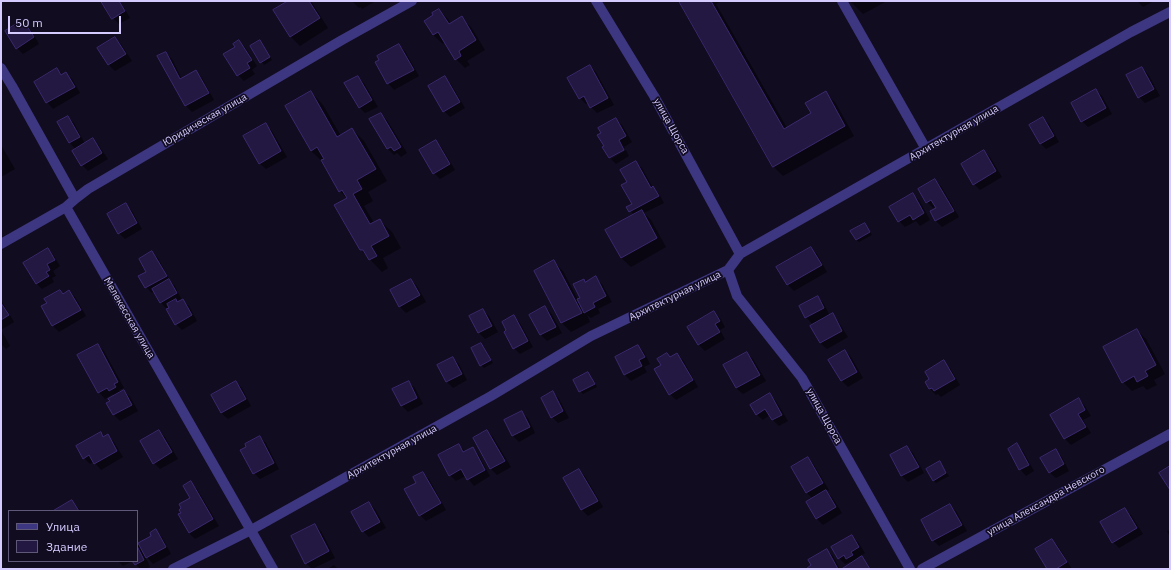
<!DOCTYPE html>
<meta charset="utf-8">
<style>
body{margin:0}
#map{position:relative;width:1171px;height:570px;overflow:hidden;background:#110c20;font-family:"IBM Plex Sans",sans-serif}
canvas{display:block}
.frame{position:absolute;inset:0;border:2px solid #d5cbff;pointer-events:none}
.legend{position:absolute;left:8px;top:510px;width:130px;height:52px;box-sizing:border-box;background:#110c20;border:1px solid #5f5879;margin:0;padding:5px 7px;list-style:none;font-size:12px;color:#d5cbff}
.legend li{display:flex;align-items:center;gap:8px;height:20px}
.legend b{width:20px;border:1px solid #5f5879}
.scale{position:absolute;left:8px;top:16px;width:113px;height:18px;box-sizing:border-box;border:2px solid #d5cbff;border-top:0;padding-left:5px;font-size:12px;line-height:14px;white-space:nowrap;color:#d5cbff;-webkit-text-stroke:3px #110c20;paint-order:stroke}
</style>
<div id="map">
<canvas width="1171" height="570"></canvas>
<div class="frame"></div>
<ul class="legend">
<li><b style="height:5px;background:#3d3681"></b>Улица</li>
<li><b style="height:11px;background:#231842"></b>Здание</li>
</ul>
<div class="scale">50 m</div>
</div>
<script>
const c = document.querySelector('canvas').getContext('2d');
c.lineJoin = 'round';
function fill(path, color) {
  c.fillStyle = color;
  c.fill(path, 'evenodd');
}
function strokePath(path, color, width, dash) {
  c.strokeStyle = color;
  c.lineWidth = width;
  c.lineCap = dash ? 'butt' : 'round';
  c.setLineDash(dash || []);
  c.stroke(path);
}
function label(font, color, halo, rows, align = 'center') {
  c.font = font + ' "IBM Plex Sans",sans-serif';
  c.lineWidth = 3.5;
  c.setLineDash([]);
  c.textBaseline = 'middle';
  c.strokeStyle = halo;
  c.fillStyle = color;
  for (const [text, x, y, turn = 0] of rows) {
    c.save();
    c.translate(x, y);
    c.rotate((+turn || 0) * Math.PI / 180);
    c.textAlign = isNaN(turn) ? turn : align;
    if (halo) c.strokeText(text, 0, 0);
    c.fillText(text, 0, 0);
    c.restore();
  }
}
const shadow = new Path2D(`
 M102,1H118L123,6L130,18L119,24L113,18Z
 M290,1H311L328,28L300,46L290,36Z
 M352,1H373L374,2L362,9L361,7L359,8Z
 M680,1H722L716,4L787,128L812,114L825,93L835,102L854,136L783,176L774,167Z
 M850,1H887L863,14Z
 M1137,1H1154L1143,7Z
 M439,10L448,19L451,24L461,18L471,27L485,50L467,61L470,65L465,68L456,59L445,42L443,44L433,35L434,16Z
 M22,21L29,27L39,44L23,54L17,48Z
 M115,38L121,44L132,61L115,71L109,65L99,48Z
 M239,41L245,47L257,66L252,70L255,74L244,81L238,75L236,47Z
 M262,44L272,60L264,65L251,46Z
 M399,45L405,51L419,76L394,90L388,83Z
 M166,53L172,59L182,79L196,71L202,78L214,100L192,112L186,106L159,57Z
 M590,66L596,72L614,105L597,113L591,107L589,103L586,104L580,98Z
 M1142,68L1148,74L1160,96L1145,103L1139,97Z
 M57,69L63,75L66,73L72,79L80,93L53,109L47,102Z
 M358,77L364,83L378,107L365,113L359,107Z
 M445,78L451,84L465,108L450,117L444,111Z
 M1096,90L1102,96L1112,114L1088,127L1082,121Z
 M311,92L323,105L341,136L352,129L364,141L387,181L368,192L373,201L364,206L374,223L379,220L392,232L401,248L383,258L388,268L382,272L361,250L347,199L340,191L323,162L311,151Z
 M381,114L387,120L407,153L401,157L397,153L394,155L388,149L371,120Z
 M68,117L74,123L85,144L93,139L99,146L108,159L88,171L82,165L76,150L70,143L58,123Z
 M1043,118L1049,124L1059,142L1046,149L1040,143Z
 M616,119L622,125L632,142L624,147L625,148L610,157V158L604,147Z
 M266,125L272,131L287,157L266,169L259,163Z
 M436,141L442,148L455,170L440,179L434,173Z
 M1,145L15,169L1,177Z
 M626,150L629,156L616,164L611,159Z
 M984,151L990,157L1002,177L980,190L974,184Z
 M635,162L642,168L653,188L659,194L664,203L644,213L651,220L666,247L631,267L621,258L634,215L627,207L633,204L628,183Z
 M935,180L941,186L959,217L942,227L936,221L931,212L938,208L937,206L933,208L927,202Z
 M912,194L919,200L930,220L920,226L916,221L905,227L899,221Z
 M125,204L132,211L142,229L125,239L119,233Z
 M865,224L872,235L859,242L856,240Z
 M811,248L817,254L827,272L794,291L788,285Z
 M48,249L54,256L60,266L53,271L56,276L52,278L54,282L42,289L36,283Z
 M152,252L158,258L171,282L175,286L182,300L189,306L197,321L182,330L176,324L167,309L161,303L154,292L152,293L146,287Z
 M554,262L563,271L578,300L581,298L583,280L586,283L596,278L602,284L612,302L598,309L600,313L591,318L587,315L590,322L571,332L562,323L535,272Z
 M411,280L417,286L426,302L406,313L400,307L392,291Z
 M60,291L63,294L69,291L75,297L86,316L59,332L53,326L42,307L48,304Z
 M818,297L824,304L830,316L832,315L838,321L848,337L827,349L820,343L811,326L813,325L806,317L800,306Z
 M1,300L14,322L1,330Z
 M545,307L551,313L562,333L547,341L541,335L531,315Z
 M483,310L489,316L498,332L485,339L479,333L471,317Z
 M713,312L720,318L725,327L720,330L725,339L705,351L699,345L688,327Z
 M514,317L520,323L533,347L520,354L514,348L507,330Z
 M1,330L10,346L6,349L1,344Z
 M1137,330L1146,339L1165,374L1154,380L1157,385L1147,390L1143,386L1132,391L1123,382Z
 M481,344L484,347L493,363L484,368L481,365Z
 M98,345L104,351L124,388L119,390L121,393L124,391L130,397L138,411L120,421L114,415L108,403L115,396L113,394L105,399L99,392Z
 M638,346L644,352L650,364L644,367L647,372L631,381L625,375L616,358Z
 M845,351L851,357L863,378L848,387L842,381L830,360Z
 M747,353L753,359L766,381L743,394L736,388L724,366Z
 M676,354L683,360L698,387L676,400L670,394L662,365Z
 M453,358L459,364L467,380L453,388L447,382Z
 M944,362L950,368L960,385L941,397L938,394L936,395L930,389L926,382L930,380Z
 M588,373L591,376L597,387L583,394L580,391Z
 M236,382L242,388L251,406L228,419L221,413L212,396Z
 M408,382L415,388L423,404L408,412L402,406L394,389Z
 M553,392L559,399L569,418L558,423L552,417Z
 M770,395L776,401L788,421L779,426L773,420L770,415L763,420L756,414Z
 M1079,399L1085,406L1091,416L1083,420L1091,433L1071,445L1065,439L1051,415Z
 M522,412L528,418L535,433L519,442L513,436L505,421Z
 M159,431L165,437L178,459L160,469L154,463Z
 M487,431L493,437L511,467L497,475L491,469L474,438Z
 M101,433L104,437L108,436L114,442L123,457L101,470L94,462L90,464L84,458Z
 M260,437L266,443L279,469L260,479L254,473Z
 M459,445L465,451L472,448L478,454L490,476L474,486L466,476L456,481L450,475Z
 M1017,445L1023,451L1034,471L1026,476L1020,469Z
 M907,447L913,453L924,473L908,482L902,476L891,455Z
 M1056,451L1062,457L1069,471L1056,478L1049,472Z
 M808,458L814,465L829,490L826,491L832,497L842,513L823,525L817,519L807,502L813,499L807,493L793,467Z
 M939,462L949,476L936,483L933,480Z
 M579,470L585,476L603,507L588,516L582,510L564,478Z
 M423,473L429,479L446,510L426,521L420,515L417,483Z
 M191,483L197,489L219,526L195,539L189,533L182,513L191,498Z
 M72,501L81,511H55Z
 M369,503L375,509L386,528L369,537L363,531Z
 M950,505L956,511L967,531L939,546L933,540Z
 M1125,509L1131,515L1143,534L1119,548L1113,542Z
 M315,525L321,531L335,558L312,569L306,563Z
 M1170,530V537L1167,531Z
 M156,531L162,537L171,554L153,564L144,554L150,567L145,569H140L133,561H137V543L138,544L153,536Z
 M852,536L858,542L865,553L857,558L858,560L862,558L868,564L871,569H843L852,564L850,562L845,564L839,558Z
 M1052,540L1058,546L1072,569H1048Z
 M827,550L833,556L840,569H807Z
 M118,561H133L123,566Z
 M334,565L338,569H328Z`);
const building = new Path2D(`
 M101,1H119L125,11L112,19Z
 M288,1H309L320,18L290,37L273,10Z
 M679,1H711L784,129L811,113L805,103L826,91L845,126L773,167Z
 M439,9L449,24L462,16L476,40L459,51L461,56L455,60L438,32L433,35L424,21L433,15L432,13Z
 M23,20L34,37L16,49L5,31Z
 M115,37L126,54L108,65L97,48Z
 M239,40L252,60L247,63L250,68L237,76L223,54L235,47L233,44Z
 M260,40L270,57L260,63L250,46Z
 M399,44L414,70L387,84L375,62L379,60L377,56Z
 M166,52L180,79L196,70L209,93L185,106L157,56Z
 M590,65L608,98L590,108L584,96L579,99L567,78Z
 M1142,67L1154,89L1138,98L1126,75Z
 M57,68L61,75L66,72L75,87L46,103L34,82Z
 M358,76L372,100L359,108L344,83Z
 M445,76L460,102L443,112L428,86Z
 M1096,89L1106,108L1081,122L1071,103Z
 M311,91L337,137L352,128L376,169L357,180L362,189L353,194L370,224L380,219L389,236L371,246L377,256L369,260L363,250H360L334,205L347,198L342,190L339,192L321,160L324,159L317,147L311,151L285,106Z
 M381,113L401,147L394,151L391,147L387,149L369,119Z
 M68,116L80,137L69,143L57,122Z
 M1043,117L1054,136L1040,144L1029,125Z
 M616,118L626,136L619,140L624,150L609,158L602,147L604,146L597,135L601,133L598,128Z
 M266,123L281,151L259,164L243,136Z
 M93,138L102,153L81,166L72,151Z
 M436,140L450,164L433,174L419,150Z
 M984,150L996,171L973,185L961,164Z
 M636,161L651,188L653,186L659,196L629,212L626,207L632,204L621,185L627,182L620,170Z
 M935,179L954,211L935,221L930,211L936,208L931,200L926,203L918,189Z
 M913,193L924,213L913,220L910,215L898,222L889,207Z
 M126,203L137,223L118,234L107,214Z
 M642,210L657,238L621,258L605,230Z
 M865,223L870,232L856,240L850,231Z
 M811,247L822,265L787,285L776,267Z
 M48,248L55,260L47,264L50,270L46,272L49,276L36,284L23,263Z
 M152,251L167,276L145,288L138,276L146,272L139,259Z
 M554,260L582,313L561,323L534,271Z
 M596,276L606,296L593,303L595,307L584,313L577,299L580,298L573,284L584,279L585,282Z
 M169,279L177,293L160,303L152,289Z
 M411,279L420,295L399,307L390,290Z
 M60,290L63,294L69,290L81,310L52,326L41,306L47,303L44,299Z
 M818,296L824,308L805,318L799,306Z
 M176,299L177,302L183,299L192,315L175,325L166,309L169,308L167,304Z
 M1,303L9,315L1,320Z
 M545,306L556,327L540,335L529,315Z
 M483,309L492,326L478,333L469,316Z
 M714,311L720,321L715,324L720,332L698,345L687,327Z
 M833,313L842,331L820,343L810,326Z
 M514,315L528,341L513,349L504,332L506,330L502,322Z
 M1137,329L1156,365L1145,371L1148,376L1137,382L1134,376L1122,383L1103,347Z
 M481,343L491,360L480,366L471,348Z
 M98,344L118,382L114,384L116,387L109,391L107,388L98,393L77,355Z
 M638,345L645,357L639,360L642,366L624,375L615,357Z
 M845,350L857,372L841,381L828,360Z
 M747,352L760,375L736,388L723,365Z
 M667,353L670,357L677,353L693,380L669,395L654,369L661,365L657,359Z
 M453,357L462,374L446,382L437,365Z
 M944,360L955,379L934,391L932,388L929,389L925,382L929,379L925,372Z
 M588,372L595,384L579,392L573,380Z
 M236,381L246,399L221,413L211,395Z
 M409,381L417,398L401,406L392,389Z
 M124,390L132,405L113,415L106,403L110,401L108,399Z
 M553,391L563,411L551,418L541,398Z
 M770,393L782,415L772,420L765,409L756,415L750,405Z
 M1079,398L1085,410L1078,414L1086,427L1064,439L1050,415Z
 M522,411L530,427L512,436L504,420Z
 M159,430L172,452L153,464L140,441Z
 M487,430L505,461L490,469L473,438Z
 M101,432L103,437L108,434L117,451L94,464L89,455L83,459L76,446Z
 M260,436L274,463L253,474L240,450L246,447L245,444Z
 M1017,443L1029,465L1019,470L1008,449Z
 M459,444L463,452L473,447L485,470L467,480L461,469L449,476L438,455Z
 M907,446L919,467L901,476L890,455Z
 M1056,449L1064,464L1049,473L1040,458Z
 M808,457L823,483L806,493L791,467Z
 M940,461L946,473L933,481L926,469Z
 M1170,466V490L1159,473Z
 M579,469L598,501L581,510L563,478Z
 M423,472L441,503L419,516L404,489L416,483L413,477Z
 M191,481L213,519L189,533L178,514L181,513L179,510L181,508L179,504L190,498L183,486Z
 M826,490L836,507L816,519L806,502Z
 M72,500L79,511H53Z
 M369,502L380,522L362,532L351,512Z
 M950,504L962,525L932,541L921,520Z
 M1125,508L1137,528L1112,543L1100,522Z
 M315,524L329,551L305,564L291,536Z
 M156,529L166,547L146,558L138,543L151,536L150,533Z
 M852,535L859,547L851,552L853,555L846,559L844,555L838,559L831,547Z
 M1052,539L1067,562L1056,569H1047L1035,549Z
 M137,546L144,560L135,565L132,561H137Z
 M827,549L838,569H806L811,565L808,560Z
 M862,556L870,569H842Z`);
const minor = new Path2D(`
 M596,1L654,96L740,254
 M842,1L926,149
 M1,68L12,86L75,199L66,207L273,569
 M1,244L66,207L75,199L88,189L342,40L412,1
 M728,270L737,296L802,378L910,569
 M173,569L251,530L491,396L591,336L728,270L740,254L1131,32L1170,12
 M922,569L1170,434`);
const streetNames = [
 ["Юридическая улица",205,120,-30],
 ["улица Щорса",671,126,61],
 ["Архитектурная улица",954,133,-30],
 ["Архитектурная улица",675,296,-26],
 ["Мелекесская улица",129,318,60],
 ["улица Щорса",824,416,61],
 ["Архитектурная улица",392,452,-29],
 ["улица Александра Невского",1046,501,-29]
];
fill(shadow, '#0007');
fill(building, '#231842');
strokePath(building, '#3b296f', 1);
strokePath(minor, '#3d3681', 10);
label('10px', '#d5cbff', '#110c20', streetNames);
</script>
